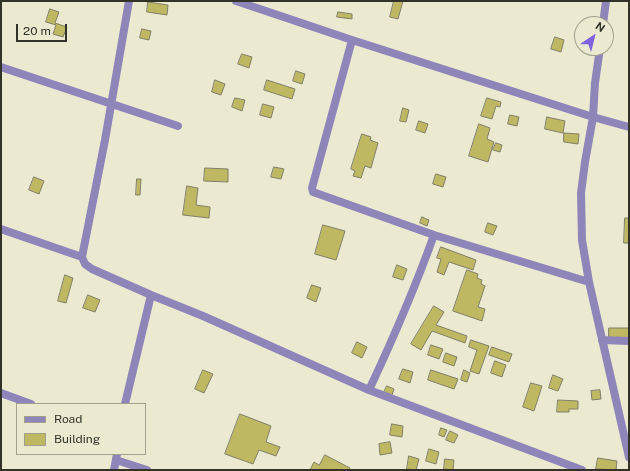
<!DOCTYPE html>
<style>
body{margin:0}
#map{position:relative;width:630px;height:471px;overflow:hidden;background:#ebead1;font-family:"Public Sans",sans-serif}
canvas{display:block}
.frame{position:absolute;inset:0;border:2px solid #323228;pointer-events:none}
.legend{position:absolute;left:16px;top:403px;width:130px;height:52px;box-sizing:border-box;background:#ebead1;border:1px solid #a1a08d;margin:0;padding:5px 7px;list-style:none;font-size:12px;color:#323228}
.legend li{display:flex;align-items:center;gap:8px;height:20px}
.legend b{width:20px;border:1px solid #a1a08d}
.north{position:absolute;left:574px;top:16px;width:40px;height:40px;box-sizing:border-box;background:#ebead1;border:1px solid #a1a08d;border-radius:50%;rotate:35deg;font-size:11px;font-weight:700;line-height:16px;text-align:center;color:#323228}
.north::after{content:'';display:block;margin:auto;width:14px;height:18px;background:#8062dd;clip-path:polygon(50% 0,100% 100%,50% 72%,0 100%)}
.scale{position:absolute;left:16px;top:24px;width:51px;height:18px;box-sizing:border-box;border:2px solid #323228;border-top:0;padding-left:5px;font-size:12px;line-height:14px;white-space:nowrap;color:#323228;-webkit-text-stroke:3px #ebead1;paint-order:stroke}
</style>
<div id="map">
<canvas width="630" height="471"></canvas>
<div class="frame"></div>
<ul class="legend">
<li><b style="height:5px;background:#8e86b9"></b>Road</li>
<li><b style="height:11px;background:#bfb862"></b>Building</li>
</ul>
<div class="north">N</div>
<div class="scale">20 m</div>
</div>
<script>
const c = document.querySelector('canvas').getContext('2d');
c.lineJoin = 'round';
function fill(path, color) {
  c.fillStyle = color;
  c.fill(path, 'evenodd');
}
function strokePath(path, color, width, dash) {
  c.strokeStyle = color;
  c.lineWidth = width;
  c.lineCap = dash ? 'butt' : 'round';
  c.setLineDash(dash || []);
  c.stroke(path);
}
const building = new Path2D(`
 M394,1H403L398,19L390,17Z
 M148,2L168,5L167,15L147,12Z
 M50,9L59,12L55,23L67,27L63,37L53,34L56,25L46,22Z
 M338,12L352,14V19L337,17Z
 M142,29L151,31L149,40L140,38Z
 M555,37L564,40L561,52L551,49Z
 M242,54L252,57L249,68L238,64Z
 M296,71L305,74L302,84L293,81Z
 M215,80L225,84L221,95L212,92Z
 M267,80L295,89L292,99L264,90Z
 M235,98L245,100L242,111L232,107Z
 M487,98L501,102L500,107L496,106L492,119L481,116Z
 M263,104L274,107L271,118L260,115Z
 M403,108L409,110L406,122L400,121Z
 M510,115L519,117L517,126L508,124Z
 M547,117L565,121L563,133L545,129Z
 M419,121L428,124L425,133L416,130Z
 M479,124L490,128L487,139L494,142L488,162L469,156Z
 M564,133L579,134L578,144L564,142Z
 M362,134L371,137L370,140L378,143L371,168L365,166L361,178L353,176L355,171L351,169Z
 M496,143L502,145L500,152L493,150Z
 M274,167L284,169L281,179L271,177Z
 M205,168L228,169V182L204,181Z
 M436,174L446,177L443,187L433,184Z
 M34,177L44,181L39,194L29,190Z
 M137,179H141L140,195H136Z
 M187,186L198,188L196,205L210,207L209,218L183,215Z
 M422,217L429,220L427,226L420,223Z
 M625,218H629V243H624Z
 M488,223L497,226L493,235L485,232Z
 M323,225L345,231L336,260L315,254Z
 M441,247L476,260L473,270L449,262L444,275L437,272L441,259L437,258Z
 M397,265L407,269L403,280L393,277Z
 M467,270L478,274L477,278L482,280L481,284L485,286L478,307L485,309L482,321L453,311Z
 M65,275L73,278L66,303L58,301Z
 M312,285L321,288L316,302L307,298Z
 M88,295L100,300L95,312L83,308Z
 M434,306L444,312L436,325L467,336L465,343L432,331L421,350L411,344Z
 M609,328H629V340L609,339Z
 M471,340L489,346L479,374L470,371L477,350L469,347Z
 M357,342L367,347L362,358L352,353Z
 M431,345L443,349L439,359L428,355Z
 M492,347L512,354L509,362L489,355Z
 M446,353L457,357L454,366L443,362Z
 M495,361L506,365L502,377L491,373Z
 M403,369L413,372L410,383L399,379Z
 M203,370L213,374L204,393L195,389Z
 M431,370L458,379L454,389L428,380Z
 M464,370L470,373L467,382L461,380Z
 M553,375L563,379L558,391L549,388Z
 M531,383L542,386L534,411L523,407Z
 M387,386L394,389L392,395L384,392Z
 M600,390L601,399L592,400L591,391Z
 M558,400L578,401V409H569V412H557Z
 M240,414L271,426L266,442L280,447L276,456L259,450L253,464L225,454Z
 M392,424L403,426L402,437L390,435Z
 M441,428L447,430L444,437L439,435Z
 M450,431L458,435L454,443L446,440Z
 M390,442L392,453L380,455L379,444Z
 M429,449L439,452L436,464L426,461Z
 M325,455L350,468L349,470H310L314,462L319,465Z
 M409,456L419,459L416,470L407,469Z
 M598,458L617,461L616,470L596,469Z
 M445,459L454,460L453,470L444,469Z`);
const minor = new Path2D(`
 M236,1L352,40L593,117L629,127
 M603,24L606,1
 M352,40L312,188L313,192L434,235L589,282
 M600,48L595,83L593,117L585,162L581,193L582,240L589,282L629,457
 M1,67L178,126
 M1,229L82,257
 M151,295L203,316L369,390L582,470
 M602,340L629,341
 M369,390C393,339 415,288 434,235
 M1,393L31,404
 M125,404L151,295L92,269L85,264L82,257L105,140L129,1
 M116,460L147,470
 M114,470L117,454`);
fill(building, '#bfb862');
strokePath(building, '#807f68', 1);
strokePath(minor, '#8e86b9', 8);
</script>
